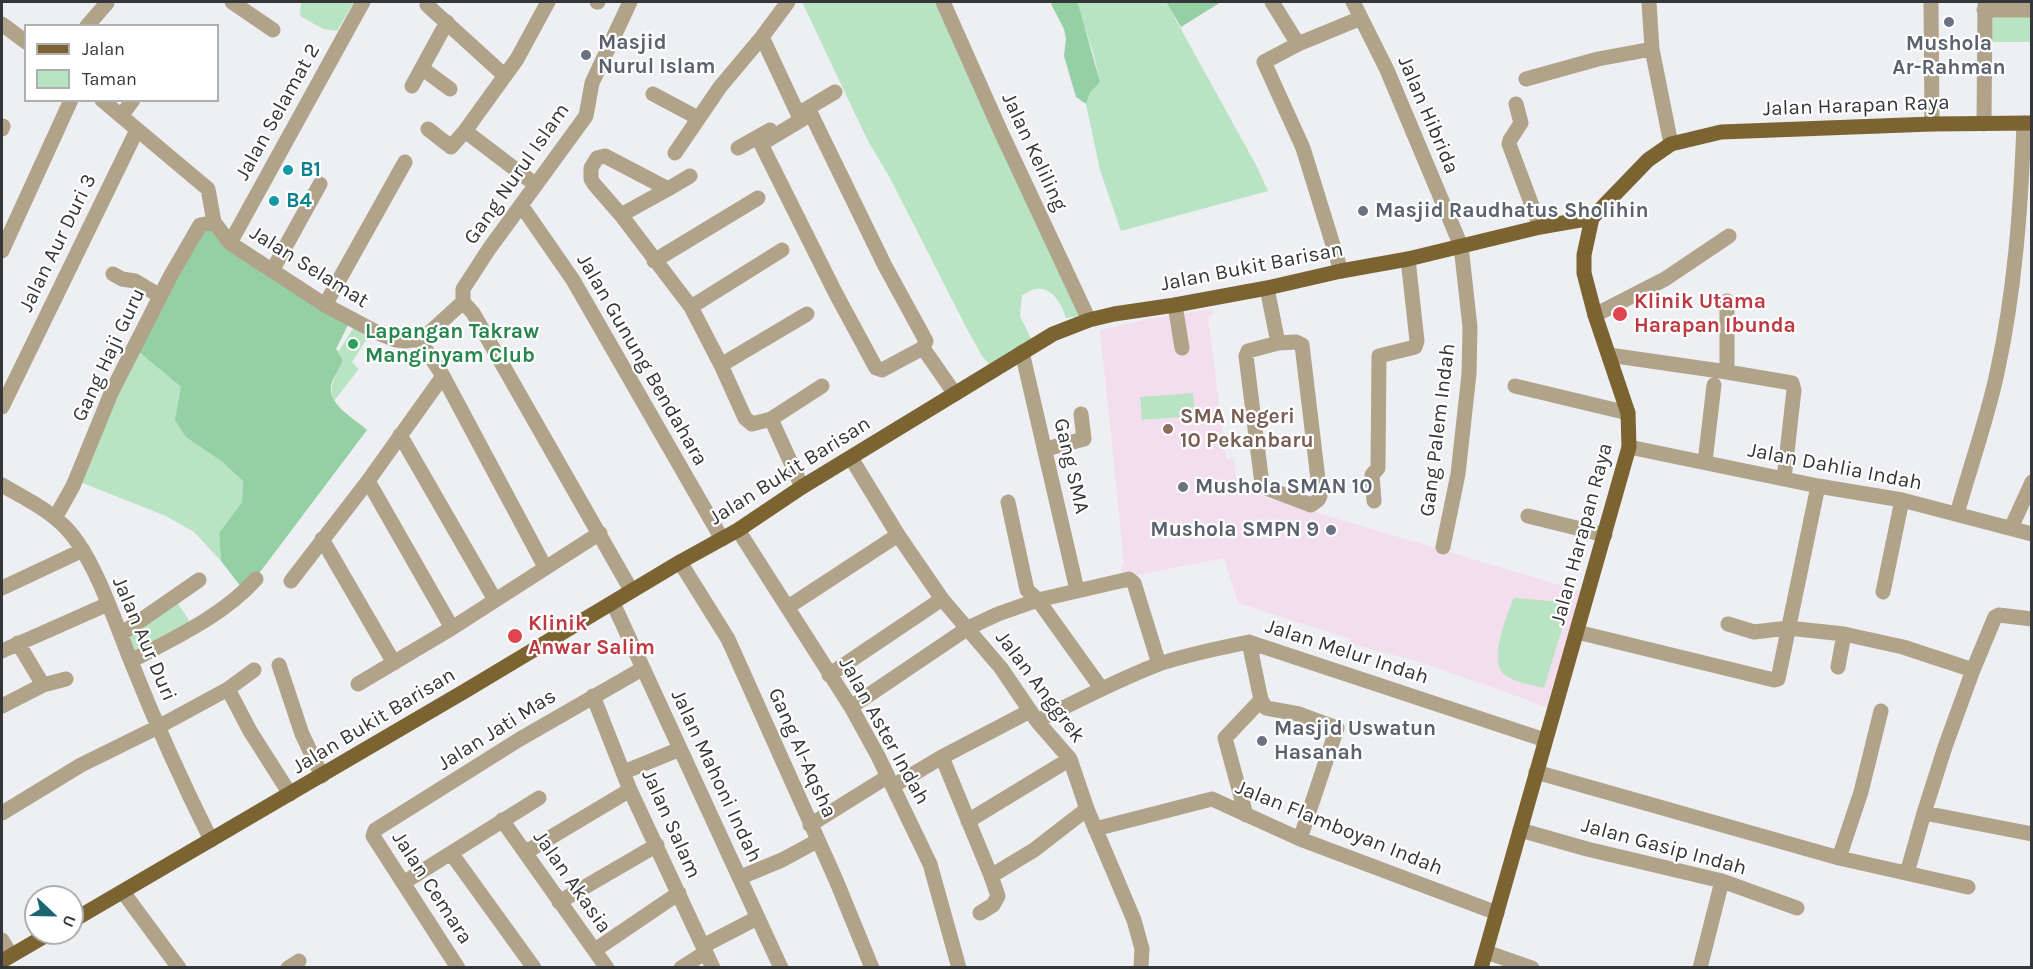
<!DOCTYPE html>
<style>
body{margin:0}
#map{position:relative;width:2033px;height:969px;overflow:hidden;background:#edeff2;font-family:Karla,sans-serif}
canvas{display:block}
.frame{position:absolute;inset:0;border:3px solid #353637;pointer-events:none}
.legend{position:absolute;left:24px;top:24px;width:195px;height:78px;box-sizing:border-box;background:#fff;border:2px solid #aeafaf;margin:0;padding:8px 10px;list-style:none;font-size:18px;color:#353637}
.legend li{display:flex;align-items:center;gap:12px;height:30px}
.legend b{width:30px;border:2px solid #aeafaf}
.north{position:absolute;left:24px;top:885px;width:60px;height:60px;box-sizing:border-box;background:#fff;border:2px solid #aeafaf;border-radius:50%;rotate:112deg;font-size:16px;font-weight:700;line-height:24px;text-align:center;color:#353637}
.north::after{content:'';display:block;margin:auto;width:21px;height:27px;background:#1b6571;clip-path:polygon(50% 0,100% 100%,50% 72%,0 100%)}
</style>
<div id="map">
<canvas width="2033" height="969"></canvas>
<div class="frame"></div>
<ul class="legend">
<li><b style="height:8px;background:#7b6332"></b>Jalan</li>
<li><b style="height:16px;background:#b8e4c3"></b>Taman</li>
</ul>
<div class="north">U</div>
</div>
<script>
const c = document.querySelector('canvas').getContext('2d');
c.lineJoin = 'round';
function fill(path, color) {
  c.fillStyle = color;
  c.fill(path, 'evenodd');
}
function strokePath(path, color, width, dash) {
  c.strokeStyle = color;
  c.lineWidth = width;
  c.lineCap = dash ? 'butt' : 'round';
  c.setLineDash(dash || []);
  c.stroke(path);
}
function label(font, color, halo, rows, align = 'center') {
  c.font = font + ' Karla,sans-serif';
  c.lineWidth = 4.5;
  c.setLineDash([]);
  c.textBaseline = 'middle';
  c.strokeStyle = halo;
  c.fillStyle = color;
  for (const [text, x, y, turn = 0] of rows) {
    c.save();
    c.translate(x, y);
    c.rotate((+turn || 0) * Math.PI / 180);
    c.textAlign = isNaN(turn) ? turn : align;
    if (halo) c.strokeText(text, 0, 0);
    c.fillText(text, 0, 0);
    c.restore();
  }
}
const education = new Path2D(`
 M1213,309V314L1208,316L1226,459H1234L1237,489L1583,592L1550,708L1423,663L1349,643L1350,639L1238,603L1224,558L1122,578L1121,565H1124L1118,503L1100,330L1148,319Z`);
const green = new Path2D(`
 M301,2H354L337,31L323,29L300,16Z
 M802,2H941L1079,316L1066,318C1063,306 1052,286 1036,289C1031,289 1026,294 1022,295L1020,316L1031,339L990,365L982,356L966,327L890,178L868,141Z
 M1076,2H1166L1256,165L1268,191L1121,231L1100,170L1086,104L1090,93L1100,82L1093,52Z
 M1987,14L2031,15V42H1987Z
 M353,328L368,337L352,362L359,369L334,401C327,386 337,375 343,360L336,349L339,351Z
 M139,352L181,387L220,460L243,481L242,502L219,533L221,561L194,532L166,516L80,482L123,380Z
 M1193,393L1195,416L1142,420L1140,397Z
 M1517,598L1570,603L1544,688C1533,685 1518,683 1508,677C1485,665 1507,618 1513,599Z
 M175,599L192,625L135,657L122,634Z`);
const forest = new Path2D(`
 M1053,2H1076L1078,4L1100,82L1090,93L1086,104L1076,97L1064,56L1066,39L1064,29L1051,4Z
 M1166,2H1221L1181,27Z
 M214,222L230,243L351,319L336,349L343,360C340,368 335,375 332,382C324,403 354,418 367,430L245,592L221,561L219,533L242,502L243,481L220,460L186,437L175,420L181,387L139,352L192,238Z`);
const minor = new Path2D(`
 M232,2L273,30
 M597,2H598
 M943,2L1001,132L1089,320
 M1272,2L1298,44
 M1353,2L1387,70L1461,246L1470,327L1469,374L1458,474L1443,547
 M1649,2L1652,49L1671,144
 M1931,2L1932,124
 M427,5L505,76
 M1984,10H2032
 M2,24L26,42
 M87,26L107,3
 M762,37L798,114
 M423,69L450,89
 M1526,79L1598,59L1652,49
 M412,86L447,22
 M653,94L698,118
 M102,100L208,189L214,222L230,243L325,305L378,333L396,340L405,341L419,339L429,333L463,302L473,313L631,590
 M1516,104L1521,123L1510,140L1509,144L1540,227
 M798,114L835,92
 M811,114L885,266L926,341L923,348L882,370L876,368L836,294L761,144Z
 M121,116L133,100
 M1984,124L1985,2
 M2,129L3,126
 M428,129L451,147L465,131
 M738,148L770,130
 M675,153L720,87L762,37L788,2
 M690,176L668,189L605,156L597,158L591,168V179L594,184L621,215L691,307L721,365L745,418L752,424L771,419L802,487
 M536,185L465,131L517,59L548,2
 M521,205L573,280L722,539
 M621,215L668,189
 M230,243L363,2
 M2,251L71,100
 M654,261L758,198
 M272,271L320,184
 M1341,271L1303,148L1264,62L1298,44L1361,18
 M113,274L122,279L135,281L160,296
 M1267,288L1278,343
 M463,302V289L489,249L586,116L592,83L630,2
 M325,305L405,162
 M1175,305L1182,348
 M691,307L782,250
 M1595,315L1665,279L1729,236
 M419,339L443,376L545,567
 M1296,342L1302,345L1320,496L1318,500L1311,505L1266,488L1262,484L1246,356L1248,351L1278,343Z
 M923,348L955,394
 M1022,352L1077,590
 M1609,355L1727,372L1792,383L1794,390L1784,479
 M721,365L807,314
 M1727,372V301
 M1515,386L1628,413
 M2,407L137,130
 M771,419L822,386
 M400,435L495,600
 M1629,447L1818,486L1902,500L2032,534
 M1046,449L1084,439L1081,414
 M851,458L898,535L942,599L1001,668L1037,721L1070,759L1087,809L1134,920L1142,949L1141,968
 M1705,462L1714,385
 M368,481L452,628
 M2,485C24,498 48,509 66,528C95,558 116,625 132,664C156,724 182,782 211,840
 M1374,501L1372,475L1378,468L1379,356L1415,347L1417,341L1408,259
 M1008,502L1027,590L1038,600L1101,688
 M1957,514C1970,467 1987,420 1997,373C2015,291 2021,206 2024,123
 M1528,516L1605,535
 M55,518L73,486L112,391L171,275L200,225L214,222
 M2011,528L2032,482
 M738,530L851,707L878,756L930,864L959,968
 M322,539L394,663
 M680,562L728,639L836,880L872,968
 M291,581L368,481L443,376
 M2,588L83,550
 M1883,592L1902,500
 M613,603L781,968
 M788,607L898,535
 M1728,624L1754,632L1788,628L1844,634L1903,647L1973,670L1945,747L1924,813
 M1577,632L1774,680L1778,679L1818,486
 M121,634L199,580
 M18,643L43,685L66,679
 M2,651L108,604
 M131,661C174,638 223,616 256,579
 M279,665L302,734L322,776
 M1838,667L1844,634
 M1973,670L1995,617L1999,615L2032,619
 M829,675L942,599
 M358,684L452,628L600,533
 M228,689L250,731L290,794
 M593,696L630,790L713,968
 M1261,700L1266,708L1299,714L1337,728L1300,839
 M2,706L43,685
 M851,707L968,628L998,614L1038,600L1129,579L1134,583L1159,664
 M1037,721C1077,701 1117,680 1159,664C1189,654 1219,648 1249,642L1545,740
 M942,757L991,876L1034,850L1087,809
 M624,772L680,749
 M1536,772L1839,858L1968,887
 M893,786L942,757L1030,711
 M2,813L81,765L158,727L228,689L254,670
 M1246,815L1225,738L1261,700L1249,642
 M502,820L607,968
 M968,821L1070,759
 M810,825L887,777
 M1095,829L1212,799L1300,839L1497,913
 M1520,830L1587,849L1722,881L1797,908
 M526,852L630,790
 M451,853L534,968
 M1839,858L1861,792L1881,711
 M1907,873L1924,813L2032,834
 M741,877L782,860L817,841
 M403,883L539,798
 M123,892L179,968
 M559,902L657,845
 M980,913L993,905L998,896L991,876
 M2,940L11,955
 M703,946L757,918
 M595,950L679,893
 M1486,952L1532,968
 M288,968L299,961
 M458,968L373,836L375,830L520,739L642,669
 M681,968L706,952
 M1700,968L1722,881`);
const major = new Path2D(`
 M72,921L465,691L680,562L738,530L802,487L1053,334L1089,320L1114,314L1175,305L1267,288L1341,271L1408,259L1540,227L1592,218
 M2,961L50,933
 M1481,968L1629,447L1628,413L1595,315L1584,273V255L1592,218L1648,160L1671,144L1721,132L1932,124L2032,123`);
const markers = [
 [1949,22,6,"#6b7280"],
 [586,55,6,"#6b7280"],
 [288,170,6,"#0f9aa8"],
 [274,201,6,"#0f9aa8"],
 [1363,211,6,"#6b7280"],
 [1620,314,8,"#e0444e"],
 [353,344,6,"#2e9e5b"],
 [1168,429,6,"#8d6e63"],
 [1183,487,6,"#6b7280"],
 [1331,530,6,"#6b7280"],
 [515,636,8,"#e0444e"],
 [1262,741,6,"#6b7280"]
];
const worshipNames = [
 ["Masjid",598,43],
 ["Nurul Islam",598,67],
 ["Mushola",1949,44,"center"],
 ["Ar-Rahman",1949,68,"center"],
 ["Masjid Raudhatus Sholihin",1375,211],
 ["Mushola SMAN 10",1195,487],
 ["Mushola SMPN 9",1319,530,"right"],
 ["Masjid Uswatun",1274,729],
 ["Hasanah",1274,753]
];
const streetNames = [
 ["Jalan Harapan Raya",1856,106,-2],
 ["Jalan Selamat 2",278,112,-61],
 ["Jalan Hibrida",1428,115,67],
 ["Jalan Keliling",1034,152,65],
 ["Gang Nurul Islam",517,174,-55],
 ["Jalan Aur Duri 3",58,243,-64],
 ["Jalan Selamat",309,267,32],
 ["Jalan Bukit Barisan",1252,267,-11],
 ["Gang Haji Guru",109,355,-65],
 ["Jalan Gunung Bendahara",642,360,60],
 ["Gang Palem Indah",1438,430,-83],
 ["Gang SMA",1071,466,77],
 ["Jalan Dahlia Indah",1835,467,11],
 ["Jalan Bukit Barisan",790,471,-32],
 ["Jalan Harapan Raya",1582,534,-75],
 ["Jalan Aur Duri",144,639,67],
 ["Jalan Melur Indah",1347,652,18],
 ["Jalan Anggrek",1040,687,53],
 ["Jalan Bukit Barisan",374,721,-31],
 ["Jalan Jati Mas",497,730,-32],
 ["Jalan Aster Indah",884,731,61],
 ["Gang Al-Aqsha",802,753,66],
 ["Jalan Mahoni Indah",716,776,65],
 ["Jalan Salam",671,824,66],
 ["Jalan Flamboyan Indah",1339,828,22],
 ["Jalan Gasip Indah",1664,847,15],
 ["Jalan Akasia",572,882,55],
 ["Jalan Cemara",432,888,57]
];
const cultureNames = [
 ["B1",300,170],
 ["B4",286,201]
];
const healthNames = [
 ["Klinik Utama",1634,302],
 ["Harapan Ibunda",1634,326],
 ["Klinik",528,624],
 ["Anwar Salim",528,648]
];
const leisureNames = [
 ["Lapangan Takraw",365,332],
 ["Manginyam Club",365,356]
];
const educationNames = [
 ["SMA Negeri",1180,417],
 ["10 Pekanbaru",1180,441]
];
fill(education, '#f3deed');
fill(green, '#b8e4c3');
fill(forest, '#94d0a4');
strokePath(minor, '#b0a389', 15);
strokePath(major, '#7b6332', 15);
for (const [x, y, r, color] of markers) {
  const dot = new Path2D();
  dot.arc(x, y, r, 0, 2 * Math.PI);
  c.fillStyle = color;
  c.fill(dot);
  strokePath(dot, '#fff', 2);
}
label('bold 21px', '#5b616d', '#fff', worshipNames, 'left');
label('21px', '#353637', '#fff', streetNames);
label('bold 21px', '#0d838f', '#fff', cultureNames, 'left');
label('bold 21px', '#be3a42', '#fff', healthNames, 'left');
label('bold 21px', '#27864d', '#fff', leisureNames, 'left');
label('bold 21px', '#785e54', '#fff', educationNames, 'left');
</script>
